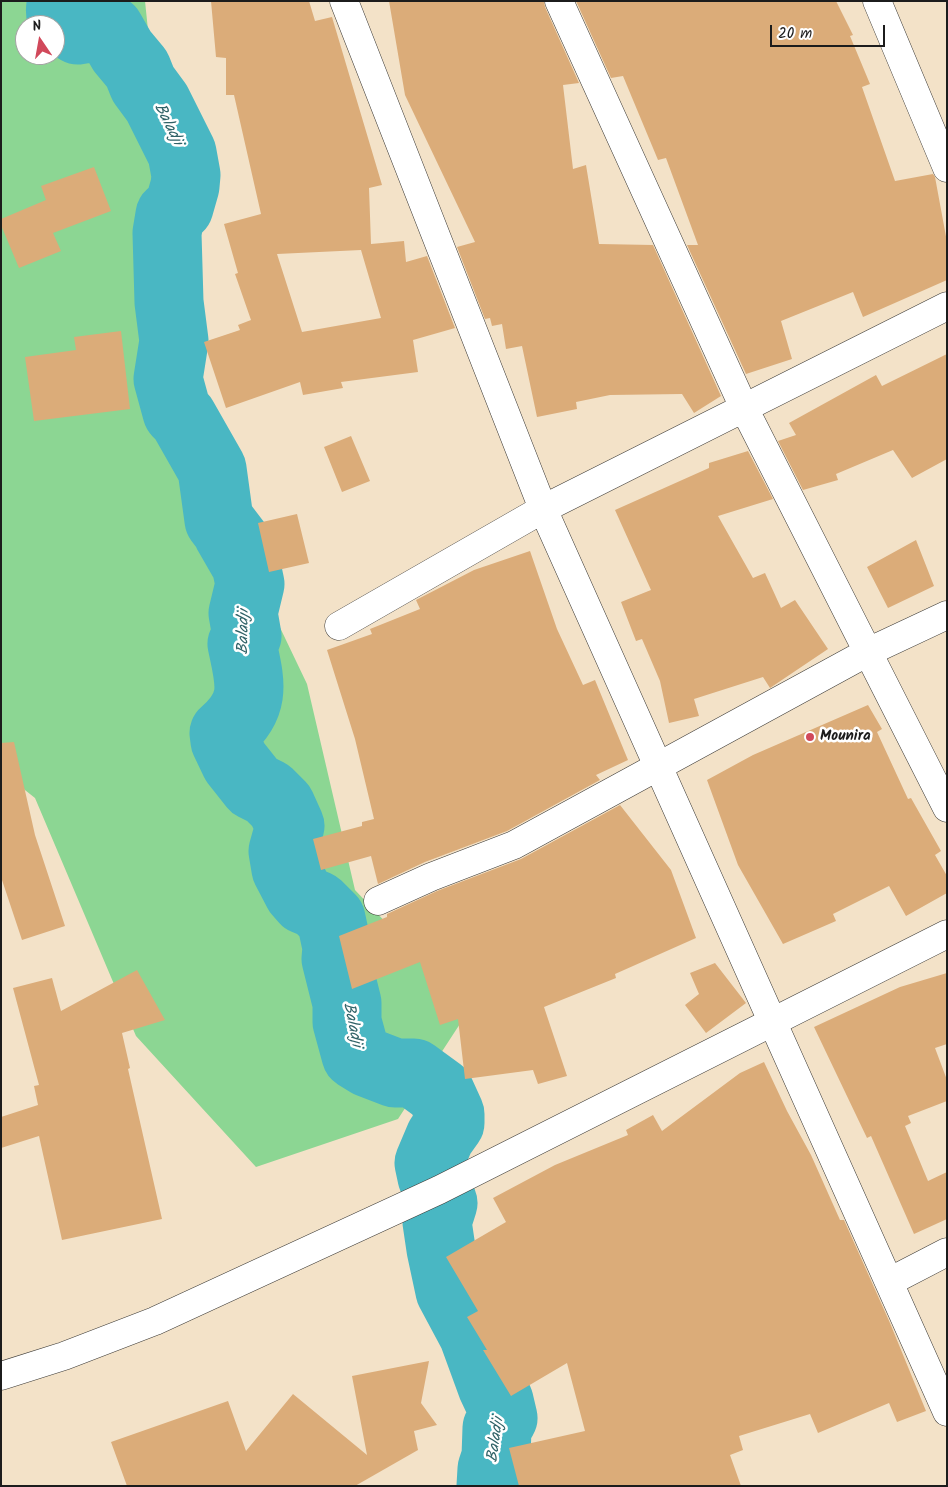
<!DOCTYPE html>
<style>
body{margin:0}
#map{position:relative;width:948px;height:1487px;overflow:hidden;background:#f3e2c8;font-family:Kalam,sans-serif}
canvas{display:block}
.frame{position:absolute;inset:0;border:2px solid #1c1c1c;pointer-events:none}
.north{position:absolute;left:15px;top:15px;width:50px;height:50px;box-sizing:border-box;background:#fff;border:1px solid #a4a4a4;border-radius:50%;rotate:348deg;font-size:14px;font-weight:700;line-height:20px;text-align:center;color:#1c1c1c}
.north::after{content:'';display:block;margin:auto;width:18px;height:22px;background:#d1495b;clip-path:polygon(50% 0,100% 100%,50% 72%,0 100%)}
.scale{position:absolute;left:770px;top:25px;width:115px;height:22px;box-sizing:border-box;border:2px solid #1c1c1c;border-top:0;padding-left:6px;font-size:15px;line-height:18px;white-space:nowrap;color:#1c1c1c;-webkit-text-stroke:4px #fff;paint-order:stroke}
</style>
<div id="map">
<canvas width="948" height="1487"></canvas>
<div class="frame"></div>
<div class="north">N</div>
<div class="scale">20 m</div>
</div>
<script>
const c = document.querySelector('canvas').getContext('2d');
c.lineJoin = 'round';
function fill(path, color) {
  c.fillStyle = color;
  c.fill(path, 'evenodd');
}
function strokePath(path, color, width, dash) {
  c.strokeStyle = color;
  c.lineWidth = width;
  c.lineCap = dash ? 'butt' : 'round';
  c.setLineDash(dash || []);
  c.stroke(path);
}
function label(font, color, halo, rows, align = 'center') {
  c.font = font + ' Kalam,sans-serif';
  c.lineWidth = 5;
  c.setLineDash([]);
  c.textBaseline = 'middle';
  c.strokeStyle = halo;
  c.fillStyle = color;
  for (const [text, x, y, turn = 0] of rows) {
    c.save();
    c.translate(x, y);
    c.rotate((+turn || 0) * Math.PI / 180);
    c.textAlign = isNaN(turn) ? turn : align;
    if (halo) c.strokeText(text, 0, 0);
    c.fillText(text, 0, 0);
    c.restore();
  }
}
const green = new Path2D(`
 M1,1H145L164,185L220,502L307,684L355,890L469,1010L398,1119L256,1167L136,1036L35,798L1,771ZM25,25H55V55H25Z`);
const river = new Path2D(`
 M62,1C57,18 64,22 78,30L102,26L110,30L122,51L137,69L143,84L157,103L182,153L186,175L185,186L179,207L170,215L167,233L169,302L174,341L168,379L177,412L183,418L212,469L219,520L238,545L237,547L227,532L246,565L250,584L243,613L247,636L242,644C250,682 258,704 224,733L225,741L235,762L254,786L268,793L281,806L290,826L283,851L286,869L298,892L305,900L317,905L331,919L337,947L336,959L347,1003V1022L356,1055L369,1063L395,1073H414L440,1092L450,1114V1123L440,1137L429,1163L432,1177L443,1203L437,1222L441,1249L450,1291L473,1334L492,1386L499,1401L503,1418L497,1428L496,1457L492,1469L491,1486`);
const building = new Path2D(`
 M211,1H309L315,21L332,17L382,185L369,188L371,244L404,241L406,262L427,256L455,328L413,340L418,372L341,382L343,388L303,395L300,382L226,408L204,342L240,330L238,325L251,320L235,274L238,273L224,224L261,214L234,95H226V58L216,57ZM361,250L381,318L302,332L277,254Z
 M389,1H544L545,7L579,83L563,85L573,169L586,165L599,244L653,245L721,396L694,413L682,394L610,395L576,402L577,409L537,417L522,346L506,349L502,324L492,326L490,318L485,319L457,247L475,242L405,95Z
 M576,1H836L853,35L850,36L870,84L862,87L895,181L933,174L935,177L947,242V280L863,317L853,292L781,321L792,359L746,374L687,245H698L666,158L658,160L623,76L611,78Z
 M94,167L111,211L53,233L61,251L19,268L1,225V219L46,200L41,186Z
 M121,331L130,409L34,421L25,357L76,350L74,337Z
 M947,354V459L912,478L893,450L836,474L838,480L803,490L778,441L796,435L789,423L876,375L882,386Z
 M351,436L370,481L342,492L324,447Z
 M748,451L773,499L718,516L753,578L765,573L781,608L795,600L828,649L770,688L763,677L694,699L699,716L669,723L660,681L642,639L636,641L621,602L651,590L615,510L709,468V463Z
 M297,514L309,563L269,572L258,523Z
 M916,540L934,586L888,608L867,567Z
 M530,551L557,629L583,685L595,680L628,760L596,775L600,780L507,831L425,862L378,884L371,856L321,870L313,839L362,826V822L374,819L355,739L327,650L372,634L370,629L420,609L416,600L474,570Z
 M868,705L882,729L877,732L908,799L911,798L941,851L935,855L947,876V893L906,916L889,886L833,914L836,921L783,944L738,865L707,780L753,755Z
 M14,742L35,835L65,926L22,940L1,877V743Z
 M620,805L671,870L696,938L615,974L616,978L544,1007L567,1076L538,1084L533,1070L465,1079L458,1019L440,1025L420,962L352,989L339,936L387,917V914L437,891L521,859Z
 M715,963L746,1003L706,1033L685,1005L699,994L690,973Z
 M137,970L165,1020L122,1033L130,1068L128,1069L162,1219L62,1240L39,1136L1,1148V1117L38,1105L34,1086L39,1085L13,988L52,978L61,1011Z
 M947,973V1044L935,1048L947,1080V1101L908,1116L911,1123L905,1126L928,1181L947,1172V1219L914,1234L871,1136L867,1138L814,1027L900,987Z
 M764,1062L787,1111L811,1155L840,1220H844L890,1323L926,1411L897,1422L889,1403L818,1433L810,1414L739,1436L743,1450L730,1455L741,1486H519L509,1448L585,1431L567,1363L511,1396L483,1350H487L467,1317L478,1311L446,1257L506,1222L493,1198L555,1165L628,1135L626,1130L653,1115L662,1131L740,1073Z
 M429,1361L421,1403L437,1425L414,1431L418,1450L355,1486H127L111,1442L228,1401L246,1451L293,1394L367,1455L352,1376Z`);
const minor = new Path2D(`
 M344,1L543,509L947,1412
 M559,1L744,408L947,808
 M877,1L947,168
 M339,626L543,509L947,306
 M378,901L431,877L514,845L868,652L947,615
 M889,1282L947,1252
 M1,1376L64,1356L155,1321L439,1190L947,934`);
const markers = [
 [810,737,5,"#d1495b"]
];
const poiNames = [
 ["Mounira",820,737]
];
const waterNames = [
 ["Baladji",167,125,63],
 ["Baladji",245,632,-89],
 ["Baladji",351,1025,79],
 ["Baladji",497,1440,-82]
];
fill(green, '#8cd693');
strokePath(river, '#49b7c3', 69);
fill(building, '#dbac79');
strokePath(minor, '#3c3a36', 29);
strokePath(minor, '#fff', 28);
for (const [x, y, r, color] of markers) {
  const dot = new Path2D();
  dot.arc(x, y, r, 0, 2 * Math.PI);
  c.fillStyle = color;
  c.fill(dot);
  strokePath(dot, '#fff', 2);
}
label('bold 15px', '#1c1c1c', '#fff', poiNames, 'left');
label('italic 16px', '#306267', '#fff', waterNames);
</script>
